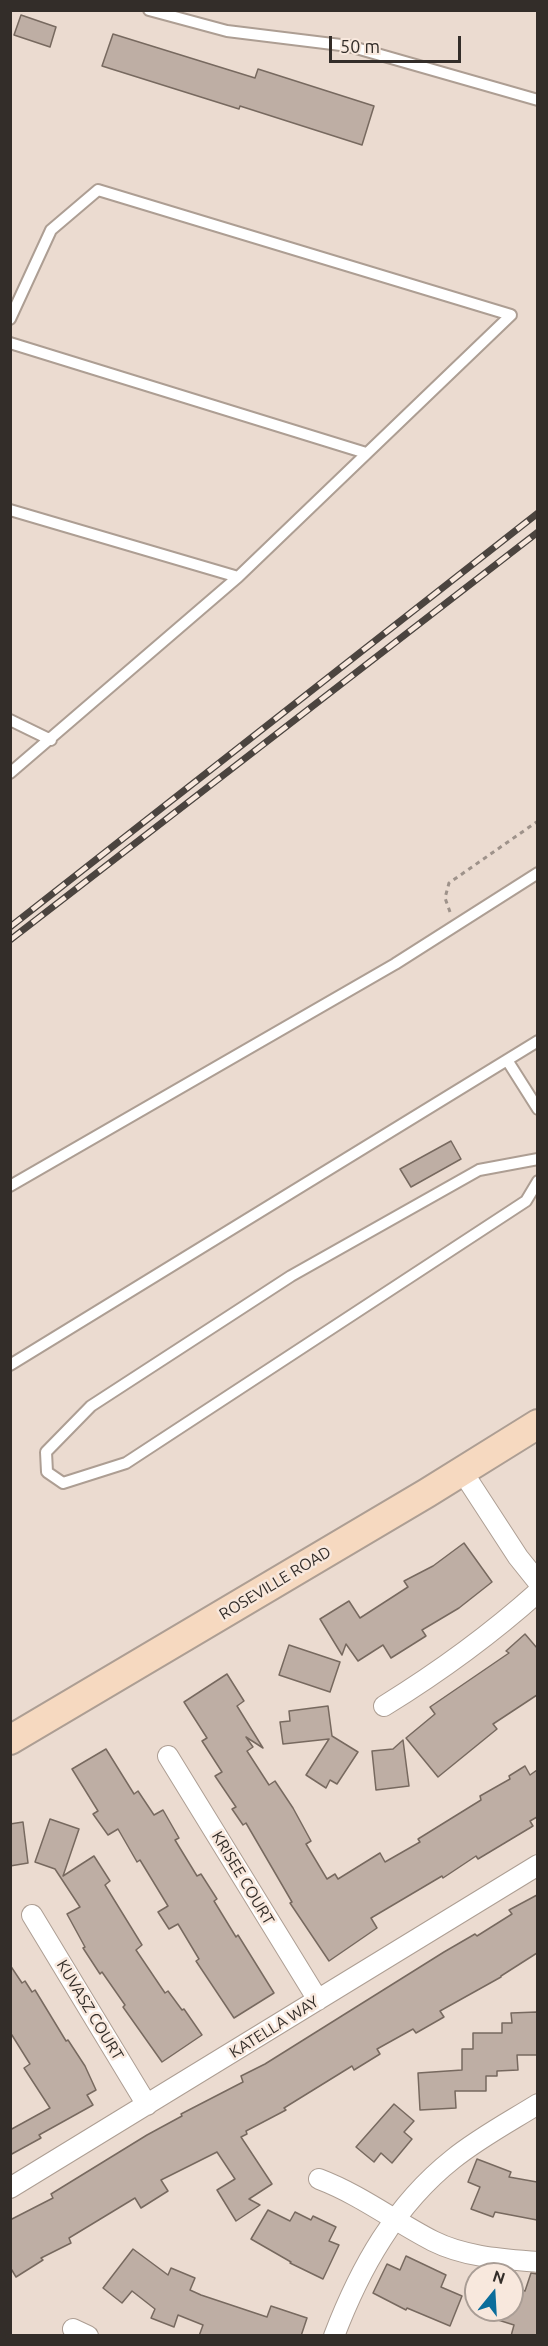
<!DOCTYPE html>
<style>
body{margin:0}
#map{position:relative;width:548px;height:2346px;overflow:hidden;background:#ebdbd0;font-family:Ubuntu,sans-serif}
canvas{display:block}
.frame{position:absolute;inset:0;border:12px solid #332d29;pointer-events:none}
.north{position:absolute;left:464px;top:2262px;width:60px;height:60px;box-sizing:border-box;background:#f8e8dd;border:2px solid #a99d95;border-radius:50%;rotate:18deg;font-size:16px;font-weight:700;line-height:24px;text-align:center;color:#332d29}
.north::after{content:'';display:block;margin:auto;width:21px;height:27px;background:#0b6d9b;clip-path:polygon(50% 0,100% 100%,50% 72%,0 100%)}
.scale{position:absolute;left:329px;top:36px;width:132px;height:27px;box-sizing:border-box;border:3px solid #332d29;border-top:0;padding-left:8px;font-size:18px;line-height:21px;white-space:nowrap;color:#332d29;-webkit-text-stroke:4px #f8e8dd;paint-order:stroke}
</style>
<div id="map">
<canvas width="548" height="2346"></canvas>
<div class="frame"></div>
<div class="north">N</div>
<div class="scale">50 m</div>
</div>
<script>
const c = document.querySelector('canvas').getContext('2d');
c.lineJoin = 'round';
function fill(path, color) {
  c.fillStyle = color;
  c.fill(path, 'evenodd');
}
function strokePath(path, color, width, dash) {
  c.strokeStyle = color;
  c.lineWidth = width;
  c.lineCap = dash ? 'butt' : 'round';
  c.setLineDash(dash || []);
  c.stroke(path);
}
function label(font, color, halo, rows, align = 'center') {
  c.font = font + ' Ubuntu,sans-serif';
  c.lineWidth = 5;
  c.setLineDash([]);
  c.textBaseline = 'middle';
  c.strokeStyle = halo;
  c.fillStyle = color;
  for (const [text, x, y, turn = 0] of rows) {
    c.save();
    c.translate(x, y);
    c.rotate((+turn || 0) * Math.PI / 180);
    c.textAlign = isNaN(turn) ? turn : align;
    if (halo) c.strokeText(text, 0, 0);
    c.fillText(text, 0, 0);
    c.restore();
  }
}
const building = new Path2D(`
 M21,15L56,27L50,47L14,35Z
 M113,34L255,78L258,69L374,106L362,145L240,106L239,109L102,66Z
 M451,1141L461,1159L411,1187L400,1169Z
 M464,1543L492,1582L459,1608L422,1630L426,1636L391,1658L383,1645L358,1661L346,1644L342,1655L320,1619L349,1601L360,1618L408,1587L404,1581L433,1566Z
 M525,1634L537,1648V1695L493,1724L497,1729L438,1777L406,1738L435,1714L430,1707L509,1653L506,1651Z
 M289,1645L340,1662L330,1692L279,1675Z
 M227,1674L244,1701L237,1706L263,1748L246,1737L253,1747L247,1751L269,1785L275,1781L293,1808L311,1841L306,1844L327,1879L335,1874L338,1879L380,1853L385,1862L420,1842L418,1839L481,1800L480,1796L510,1779L509,1776L525,1766L530,1775L537,1770V1817L530,1821L533,1826L478,1859L476,1856L443,1878L442,1876L371,1918L377,1928L329,1961L290,1903L292,1902L246,1823L243,1825L232,1809L236,1807L215,1776L222,1772L202,1741L207,1738L184,1702Z
 M328,1706L332,1736L358,1752L337,1784L330,1780L326,1788L306,1775L329,1739L283,1744L280,1722L290,1721L289,1711Z
 M403,1740L409,1786L376,1790L372,1751L393,1749Z
 M106,1749L134,1794L138,1791L154,1815L163,1810L179,1838L175,1840L197,1876L201,1874L217,1899L214,1901L236,1937L238,1935L274,1993L234,2018L196,1961L199,1959L178,1924L169,1929L158,1912L168,1906L140,1860L137,1862L118,1829L108,1835L93,1814L98,1811L72,1769Z
 M50,1819L79,1829L63,1876L94,1856L110,1881L105,1885L142,1945L136,1950L165,1993L168,1991L182,2010L184,2009L202,2035L162,2062L123,2007L125,2005L102,1972L100,1974L83,1948L85,1947L67,1914L80,1907L55,1869L35,1862Z
 M23,1822L28,1863L10,1866V1824Z
 M537,1895V1953L501,1976V1977L440,2011L444,2017L416,2033L413,2029L377,2049L380,2054L354,2070L352,2066L284,2108L286,2110L246,2131L247,2134L241,2137L272,2184L249,2199L260,2205L236,2221L217,2190L235,2179L217,2152L161,2180L168,2191L141,2208L135,2198L69,2238L71,2243L41,2258L43,2260L16,2277L10,2267V2220L53,2198L51,2194L147,2135L182,2116L181,2114L243,2082L241,2076L265,2064L444,1952L475,1934L477,1936L512,1914L509,1910Z
 M10,1965L22,1983L25,1981L32,1992L35,1990L66,2041L68,2040L85,2066L96,2090L87,2095L93,2105L39,2135L41,2138L10,2155V2130L50,2108L24,2068L30,2064L10,2032Z
 M537,2012V2055H517L518,2070L497,2071V2076H486V2091H455L456,2108L420,2110L418,2073L462,2070V2049H473V2033H502V2023H512L511,2013Z
 M394,2104L414,2121L404,2132L412,2139L392,2163L381,2153L374,2162L356,2147Z
 M477,2159L511,2172L509,2177L537,2182V2220L495,2212L493,2217L471,2209L480,2187L468,2182Z
 M268,2210L290,2221L295,2212L311,2220L313,2216L336,2227L329,2241L339,2245L323,2279L290,2263L291,2262L251,2239Z
 M133,2249L168,2275L171,2268L195,2278L190,2290L201,2295L267,2317L271,2306L307,2318L301,2336H199L203,2325L178,2315L174,2327L151,2318L155,2309L132,2291L122,2303L103,2288Z
 M406,2256L446,2275L441,2287L462,2296L450,2326L407,2308L406,2310L373,2293L387,2264L400,2270Z
 M531,2273L537,2274V2336H511L514,2325L476,2313L477,2310H512V2287L525,2291Z`);
const path = new Path2D(`
 M450,912L445,898L449,883L538,821`);
const service = new Path2D(`
 M149,10L227,31L349,46L538,100
 M10,319L51,230L98,190L511,315L238,577
 M10,343L366,453
 M10,510L238,577L10,773
 M10,720L51,740
 M507,1060L538,1109
 M538,1159L479,1170L291,1276L91,1406L46,1452L47,1472L63,1483L126,1463L526,1201L538,1181
 M10,1186L395,964L538,873
 M10,1365L538,1041`);
const minor = new Path2D(`
 M462,1471L518,1557L538,1582
 M384,1706C439,1672 490,1635 538,1592
 M168,1756L318,2000
 M32,1915L147,2105
 M319,2179C361,2195 394,2221 433,2241C465,2257 502,2259 538,2262
 M10,2188L538,1865
 M73,2329L88,2336
 M334,2336C360,2268 395,2205 453,2159C479,2138 509,2122 538,2104`);
const secondary = new Path2D(`
 M10,1740L427,1493L538,1424`);
const rail = new Path2D(`
 M10,927L538,513
 M10,940L538,532`);
const streetNames = [
 ["ROSEVILLE ROAD",275,1583,-31],
 ["KRISEE COURT",243,1878,59],
 ["KUVASZ COURT",90,2010,59],
 ["KATELLA WAY",274,2027,-32]
];
fill(building, '#beaea4');
strokePath(building, '#77695f', 1.5);
strokePath(service, '#ad9e93', 14);
strokePath(minor, '#ad9e93', 22);
strokePath(secondary, '#ad9e93', 32);
strokePath(path, '#9e928a', 3, [4.5, 4.5]);
strokePath(service, '#fff', 10);
strokePath(minor, '#fff', 20);
strokePath(secondary, '#f6d9c0', 28);
strokePath(rail, '#4b443f', 7);
strokePath(rail, '#f8e8dd', 4.5, [14]);
label('16px', '#332d29', '#f8e8dd', streetNames);
</script>
